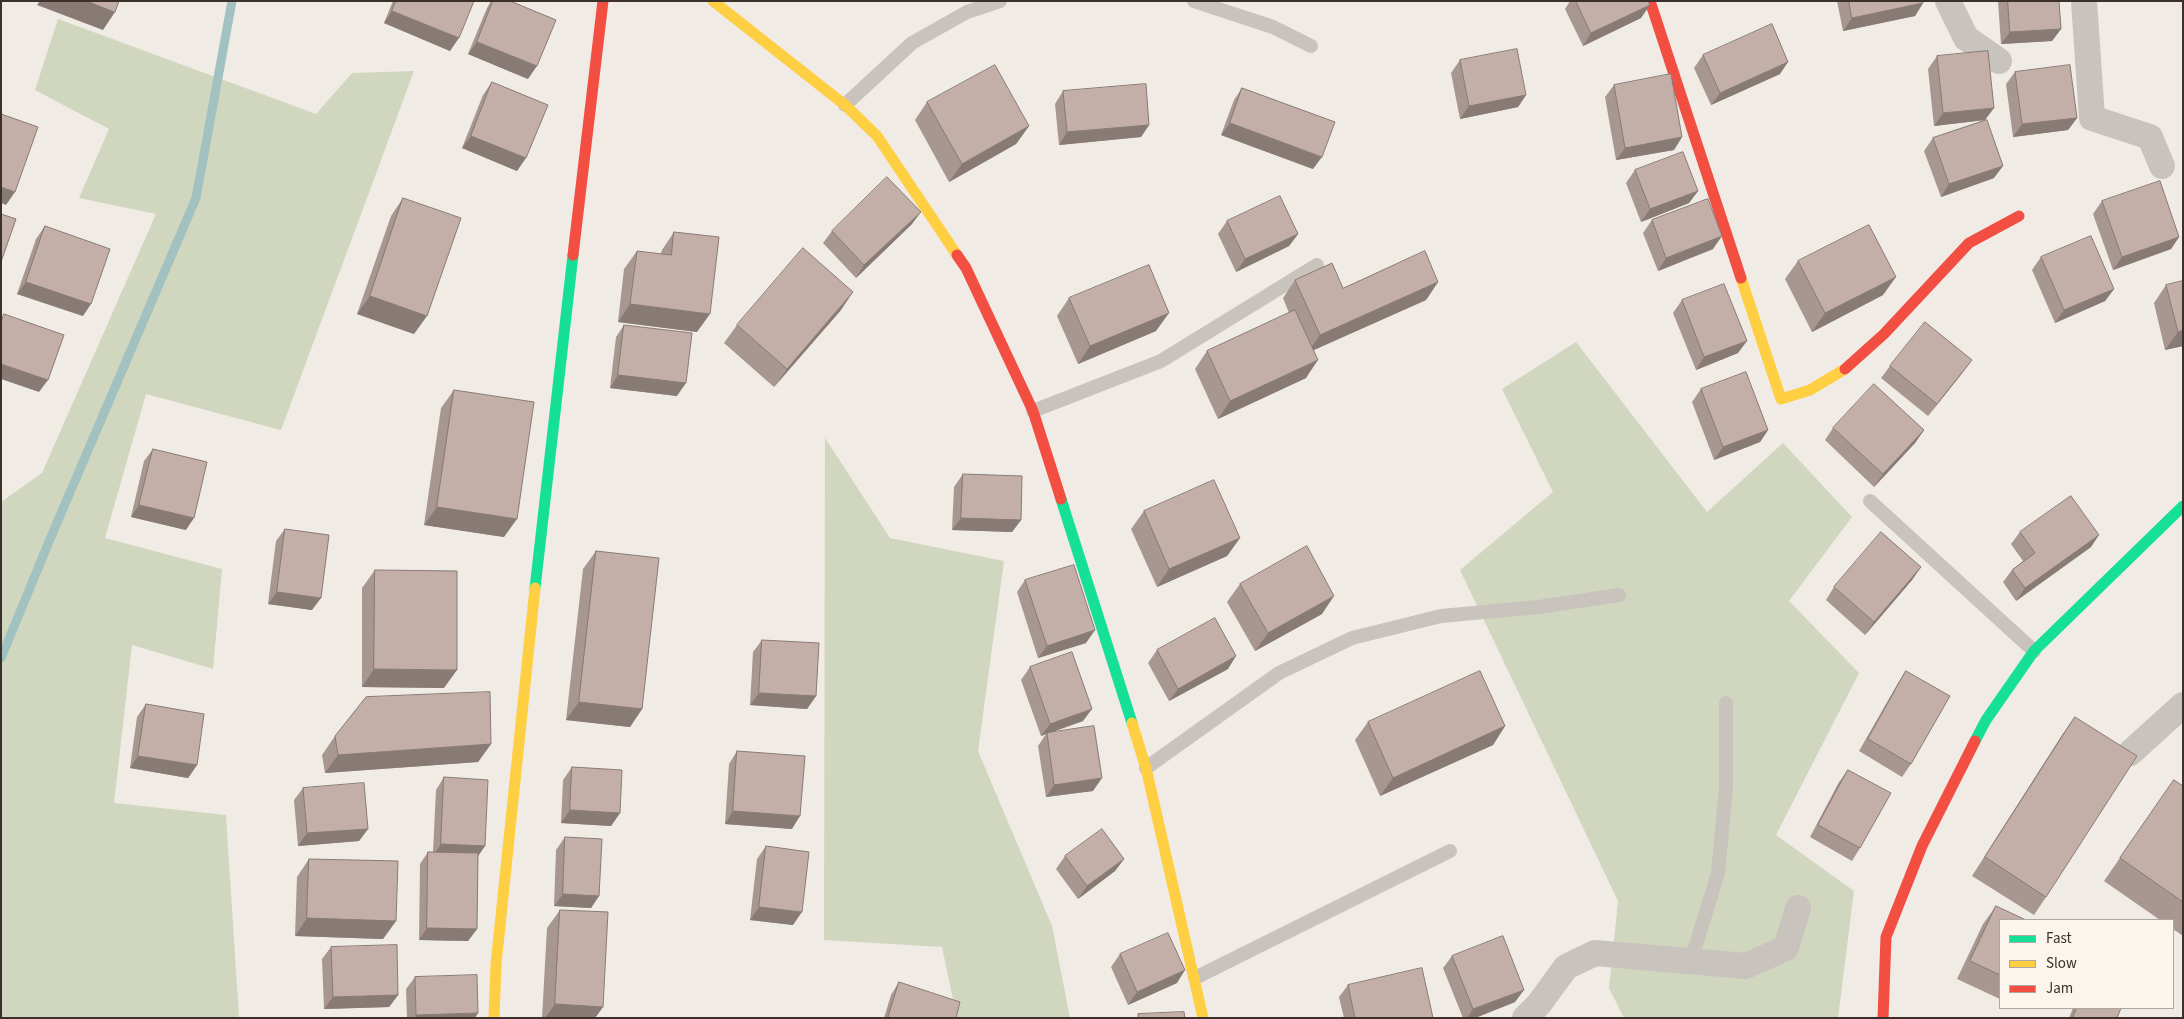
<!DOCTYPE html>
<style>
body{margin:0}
#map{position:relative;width:2184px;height:1019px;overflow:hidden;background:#f0ebe5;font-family:"Source Sans 3",sans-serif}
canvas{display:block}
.frame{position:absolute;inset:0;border:2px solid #3b302b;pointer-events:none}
.legend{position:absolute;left:1999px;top:919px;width:175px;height:90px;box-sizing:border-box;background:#fbf5ee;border:1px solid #aea6a0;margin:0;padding:6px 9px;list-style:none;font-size:15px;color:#3b302b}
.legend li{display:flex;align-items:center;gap:10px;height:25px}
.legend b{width:25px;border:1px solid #aea6a0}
</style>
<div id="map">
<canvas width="2184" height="1019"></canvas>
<div class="frame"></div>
<ul class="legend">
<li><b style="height:6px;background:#16e098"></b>Fast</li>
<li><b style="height:6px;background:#ffcf43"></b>Slow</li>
<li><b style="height:6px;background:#f24e42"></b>Jam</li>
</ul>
</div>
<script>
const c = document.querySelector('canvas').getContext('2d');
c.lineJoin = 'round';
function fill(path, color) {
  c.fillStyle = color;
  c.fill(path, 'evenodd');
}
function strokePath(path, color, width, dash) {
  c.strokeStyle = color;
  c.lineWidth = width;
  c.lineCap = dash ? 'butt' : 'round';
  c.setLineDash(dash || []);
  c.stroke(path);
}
const green = new Path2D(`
 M58,19L316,114L352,73L414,71L281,430L146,394L105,538L222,569L213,669L132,645L114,803L226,815L239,1018H1V502L42,473L156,214L79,198L109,129L35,90Z
 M1576,342L1707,512L1783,443L1852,517L1789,601L1859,673L1776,835L1854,891L1838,1018H1624L1609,988L1618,901L1460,570L1553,492L1502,389Z
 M825,438L890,538L1004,561L978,751L1052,926L1070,1018H957L942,947L824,940Z`);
const stream = new Path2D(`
 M1,658L53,532L196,198L232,1`);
const lane = new Path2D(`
 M1194,1L1273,27L1311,46
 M845,105L912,43L967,12L1000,1
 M1033,411L1161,361L1317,265
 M1870,501L2034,651
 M1146,768L1279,673L1352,638L1441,616L1539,607L1619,595
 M1691,961L1718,873L1726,788V703
 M1195,978L1450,851`);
const street = new Path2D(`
 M1948,1L1966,38L1999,61
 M2084,1L2092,118L2150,137L2162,166
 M2130,753L2183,705
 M1525,1018L1539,1004L1566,967L1595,953L1746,966L1786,948L1798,908`);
const fast = new Path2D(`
 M1061,499L1132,723
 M535,588L573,255
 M1975,741L1986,720L2034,651L2183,506`);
const slow = new Path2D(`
 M713,1L845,105L877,136L957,255
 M1741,278L1781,399L1810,390L1845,369
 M1132,723L1146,768L1203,1018
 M494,1018L496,964L535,588`);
const jam = new Path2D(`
 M1650,1L1741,278
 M573,255L603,1
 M957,255L966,268L1033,411L1061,499
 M1845,369L1884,334L1969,243L2019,216
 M1883,1018L1886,937L1922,846L1975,741`);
const wall = new Path2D(`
 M393,1H474L450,51L384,23Z
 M491,1H493L528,79L468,54L487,8Z
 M1570,1H1648L1641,18L1583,46L1565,9Z
 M1837,1H1923V3L1915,16L1843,31Z
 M1998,1H2059L2061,29L2052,41L2001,44Z
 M1703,55L1780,74L1711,105L1694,68Z
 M1937,56L1985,120L1994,178L1941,197L1924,151L1933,138L1985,120L1934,126L1928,69Z
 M1460,60L1526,95L1518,107L1460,119L1451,73Z
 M2015,72L2077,118L2068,130L2013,137L2006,84Z
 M492,82L517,171L462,148L483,95Z
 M1614,85L1682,137L1674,150L1616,160L1605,97Z
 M1242,88L1313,169L1221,135L1234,100Z
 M1063,91L1149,125L1141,137L1059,145L1055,104Z
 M927,102L1029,126L1016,144L949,182L915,120Z
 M1635,170L1698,191L1689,203L1641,222L1626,183Z
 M403,198L414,334L357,314L391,216Z
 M2102,201L2179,237L2171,249L2113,270L2093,214Z
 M1652,220L1713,249L1658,271L1643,233Z
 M1227,221L1298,234L1289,246L1236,272L1218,234Z
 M912,224L856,278L823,243L832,231Z
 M45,226L83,316L17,294L36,239Z
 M674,232L697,332L618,322L624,269L637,251L661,254L662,250Z
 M2041,257L2114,289L2105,301L2055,323L2032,270Z
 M1798,261L1883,295L1812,332L1785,279Z
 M1295,280L1343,288L1438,282L1426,300L1314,350L1306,378L1218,419L1195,369L1207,351L1289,313L1283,298Z
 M2166,285L2183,346L2165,350L2154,303Z
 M1069,298L1156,331L1078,364L1057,316Z
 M1682,300L1738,353L1696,370L1673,313Z
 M841,310L774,387L724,343L737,325Z
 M624,325L677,396L610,388L616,337Z
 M1890,366L1963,372L1928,416L1881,378Z
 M1701,389L1768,430L1760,442L1714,460L1692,402Z
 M454,390L504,537L424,525L441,408Z
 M1833,428L1924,430L1915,443L1874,487L1825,440Z
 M153,449L186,530L131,517L144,461Z
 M963,474L1021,520L1012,532L952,530L954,487Z
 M1144,511L1240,538L1227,556L1157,587L1131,529Z
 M285,529L312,610L268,604L276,541Z
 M2020,532L2091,547L2016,601L2003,582L2012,570L2023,561L2011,544Z
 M596,551L642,709L630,727L566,720L583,569Z
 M1921,567L1912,580L1865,635L1826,600L1834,587Z
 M375,570L444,688L362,687V588Z
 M1025,580L1086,643L1038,658L1017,592Z
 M1240,584L1322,614L1255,651L1227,602Z
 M762,640L816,696L807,709L750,705L753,652Z
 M1157,650L1228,669L1169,701L1148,663Z
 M1030,667L1083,721L1051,732L1093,791L1046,797L1038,746L1046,734L1041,736L1021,680Z
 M1906,671L1911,764L1902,777L1859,751L1898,683Z
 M146,704L197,765L188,778L130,768L137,717Z
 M2075,717L2046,897L2034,915L1972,876L2062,735Z
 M1368,722L1505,726L1493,745L1380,796L1355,740Z
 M335,736L491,744L478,762L325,773L322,755Z
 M737,751L792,829L725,824L729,764Z
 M572,767L620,813L611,826L561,823L563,780Z
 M1848,770L1860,848L1852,861L1810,837L1839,782Z
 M444,777L485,846L478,856L477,929L468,941L419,940L420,864L428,852H433L436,790Z
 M2174,780L2183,786V936L2173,929V920H2160L2104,881Z
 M303,788L368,829L359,841L298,846L294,800Z
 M565,837L599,896L591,908L554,906L556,850Z
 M766,846L793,925L750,920L757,859Z
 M1065,856L1124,859L1115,871L1078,899L1056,869Z
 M309,859L396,921L383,939L295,936L297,877Z
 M1996,906L2000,920V999L1957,979L1983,924Z
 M560,910L603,1007L595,1018H542L547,928Z
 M331,947L398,995L389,1007L324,1009L322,959Z
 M1120,954L1177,983L1128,1005L1111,967Z
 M1452,956L1515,1002L1475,1018H1463L1443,968Z
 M415,977L475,1018H407L406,989Z
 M899,982L956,1018H884L891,995Z
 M1348,985L1433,1018H1344L1339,997Z
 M2073,1008H2121L2117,1018H2069Z`);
const shadedWall = new Path2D(`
 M40,1H87L115,12L103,30L37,5Z
 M1923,3L1915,16L1843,31L1852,18Z
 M1650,5L1641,18L1583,46L1591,33Z
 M392,11L459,38L450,51L384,23Z
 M2061,29L2052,41L2001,44L2010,32Z
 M477,42L537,66L528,79L468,54Z
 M1788,62L1780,74L1711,105L1720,93Z
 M1526,95L1518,107L1460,119L1469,106Z
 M1994,108L1985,120L1934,126L1943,113Z
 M2077,118L2068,130L2013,137L2022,124Z
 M1230,123L1322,157L1313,169L1221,135Z
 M1149,125L1141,137L1059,145L1067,132Z
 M1029,126L1016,144L949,182L962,164Z
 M471,136L526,158L517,171L462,148Z
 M1682,137L1674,150L1616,160L1625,148Z
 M2003,166L1994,178L1941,197L1949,184Z
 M1,187L15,192L6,205L1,203Z
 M1698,191L1689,203L1641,222L1650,209Z
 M921,212L912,224L856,278L864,265Z
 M1298,234L1289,246L1236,272L1245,259Z
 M1722,236L1713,249L1658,271L1666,258Z
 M2179,237L2171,249L2113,270L2122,257Z
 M1896,277L1883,295L1812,332L1825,313Z
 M26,282L91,304L83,316L17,294Z
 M1438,282L1426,300L1307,353L1320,335Z
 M2114,289L2105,301L2055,323L2064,310Z
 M853,292L841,310L774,387L787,369Z
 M370,296L427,316L414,334L357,314Z
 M630,304L710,314L697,332L618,322Z
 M1169,313L1156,331L1078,364L1090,346Z
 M2183,330V346L2165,350L2178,332Z
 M1747,341L1738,353L1696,370L1704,357Z
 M1318,360L1306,378L1218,419L1230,401Z
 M1972,360L1963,372L1928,416L1937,404Z
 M1,364L48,380L39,392L1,379Z
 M618,375L686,383L677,396L610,388Z
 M1768,430L1760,442L1714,460L1723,447Z
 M1924,430L1915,443L1874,487L1883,474Z
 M139,505L194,518L186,530L131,517Z
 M437,507L517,519L504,537L424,525Z
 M961,518L1021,520L1012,532L952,530Z
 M2099,535L2091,547L2016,601L2025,588Z
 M1240,538L1227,556L1157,587L1169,569Z
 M1921,567L1912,580L1865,635L1874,622Z
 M277,592L321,598L312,610L268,604Z
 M1334,596L1322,614L1255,651L1268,633Z
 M1095,630L1086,643L1038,658L1047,646Z
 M1236,656L1228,669L1169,701L1178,689Z
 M374,669L457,670L444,688L362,687Z
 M759,693L816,696L807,709L750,705Z
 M579,702L642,709L630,727L566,720Z
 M1092,709L1083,721L1047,734V733L1046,734L1041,736L1050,724Z
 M1505,726L1493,745L1380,796L1393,778Z
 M491,744L478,762L325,773L338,755Z
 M138,756L197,765L188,778L130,768Z
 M1102,778L1093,791L1046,797L1054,785Z
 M570,810L620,813L611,826L561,823Z
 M733,811L800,816L792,829L725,824Z
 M368,829L359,841L298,846L307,833Z
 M441,844L485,846L476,859L433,856Z
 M1124,859L1115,871L1078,899L1087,886Z
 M563,894L599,896L591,908L554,906Z
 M759,907L802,912L793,925L750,920Z
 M307,918L396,921L383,939L295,936Z
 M427,928L477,929L468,941L419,940Z
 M1185,970L1177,983L1128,1005L1137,992Z
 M1524,990L1515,1002L1475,1018H1467L1473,1009Z
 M398,995L389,1007L324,1009L333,997Z
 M555,1004L603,1007L595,1018H545Z
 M478,1013L475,1018H415L416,1015Z`);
const building = new Path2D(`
 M87,1H119L115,12Z
 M396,1H474L459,38L392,11Z
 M493,1H510L556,20L537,66L477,42Z
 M1576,1H1648L1650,5L1591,33Z
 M1849,1H1923V3L1852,18Z
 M2008,1H2059L2061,29L2010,32Z
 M1772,24L1788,62L1720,93L1703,55Z
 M1517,49L1526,95L1469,106L1460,60Z
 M1988,51L1994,108L1943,113L1937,56Z
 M995,65L1029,126L962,164L927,102Z
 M2070,65L2077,118L2022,124L2015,72Z
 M1671,74L1682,137L1625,148L1614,85Z
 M492,82L548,105L526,158L471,136Z
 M1146,84L1149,125L1067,132L1063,91Z
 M1242,88L1335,122L1322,157L1230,123Z
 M1,114L38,127L15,192L1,187Z
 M1987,120L2003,166L1949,184L1933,138Z
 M1683,152L1698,191L1650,209L1635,170Z
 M887,177L921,212L864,265L832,231Z
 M2160,181L2179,237L2122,257L2102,201Z
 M1280,196L1298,234L1245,259L1227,221Z
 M403,198L461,218L427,316L370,296Z
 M1708,199L1722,236L1666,258L1652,220Z
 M1,214L16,219L1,262Z
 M1869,225L1896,277L1825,313L1798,261Z
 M45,226L110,249L91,304L26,282Z
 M674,232L719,237L710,314L630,304L637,251L671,255Z
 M2091,236L2114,289L2064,310L2041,257Z
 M803,248L853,292L787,369L737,325Z
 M1425,251L1438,282L1320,335L1295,280L1332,263L1343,288Z
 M1149,265L1169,313L1090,346L1069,298Z
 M2183,281V330L2178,332L2166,285Z
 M1724,284L1747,341L1704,357L1682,300Z
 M1295,310L1318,360L1230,401L1207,351Z
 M4,314L64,335L48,380L1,364V323Z
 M1925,322L1972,360L1937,404L1890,366Z
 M624,325L692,333L686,383L618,375Z
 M1746,372L1768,430L1723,447L1701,389Z
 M1874,384L1924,430L1883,474L1833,428Z
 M454,390L534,402L517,519L437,507Z
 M153,449L207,462L194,518L139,505Z
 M963,474L1022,476L1021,520L961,518Z
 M1214,480L1240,538L1169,569L1144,511Z
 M2071,496L2099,535L2025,588L2012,570L2035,553L2020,532Z
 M285,529L329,535L321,598L277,592Z
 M1881,532L1921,567L1874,622L1834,587Z
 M1307,546L1334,596L1268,633L1240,584Z
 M596,551L659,558L642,709L579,702Z
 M1074,565L1095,630L1047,646L1025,580Z
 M375,570L457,571V670L374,669Z
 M1215,618L1236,656L1178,689L1157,650Z
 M762,640L819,643L816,696L759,693Z
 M1072,652L1092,709L1050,724L1030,667Z
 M1480,671L1505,726L1393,778L1368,722Z
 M1906,671L1950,696L1911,764L1868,739Z
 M490,692L491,744L338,755L335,736L366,697Z
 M146,704L204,714L197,765L138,756Z
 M2075,717L2137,756L2046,897L1985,857Z
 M1094,726L1102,778L1054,785L1047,733Z
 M737,751L805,756L800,816L733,811Z
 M572,767L622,770L620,813L570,810Z
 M1848,770L1891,793L1860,848L1818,825Z
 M444,777L488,780L485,846L441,844Z
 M2174,780L2183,786V902L2120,858Z
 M364,783L368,829L307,833L303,788Z
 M1102,829L1124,859L1087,886L1065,856Z
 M565,837L602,839L599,896L563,894Z
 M766,846L809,852L802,912L759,907Z
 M428,852L478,853L477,929L427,928Z
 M309,859L398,861L396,921L307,918Z
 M1996,906L2026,920H2000V975L1970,961Z
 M560,910L608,912L603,1007L555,1004Z
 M1168,933L1185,970L1137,992L1120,954Z
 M1503,936L1524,990L1473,1009L1452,956Z
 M397,945L398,995L333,997L331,947Z
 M1422,968L1433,1018H1355L1348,985Z
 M477,975L478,1013L416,1015L415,977Z
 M899,982L960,1002L956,1018H888Z
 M2077,1008H2121L2117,1018H2076L2073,1017Z
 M1184,1012L1185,1018H1138V1014Z`);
fill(green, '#d1d6bf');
strokePath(stream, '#a1c2c1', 9);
strokePath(lane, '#c9c3be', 14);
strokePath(street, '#c9c3be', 26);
strokePath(fast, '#16e098', 11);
strokePath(slow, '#ffcf43', 11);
strokePath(jam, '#f24e42', 11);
fill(wall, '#a89690');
fill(shadedWall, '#887a75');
fill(building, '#c3afa7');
strokePath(building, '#887a75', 1);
</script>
